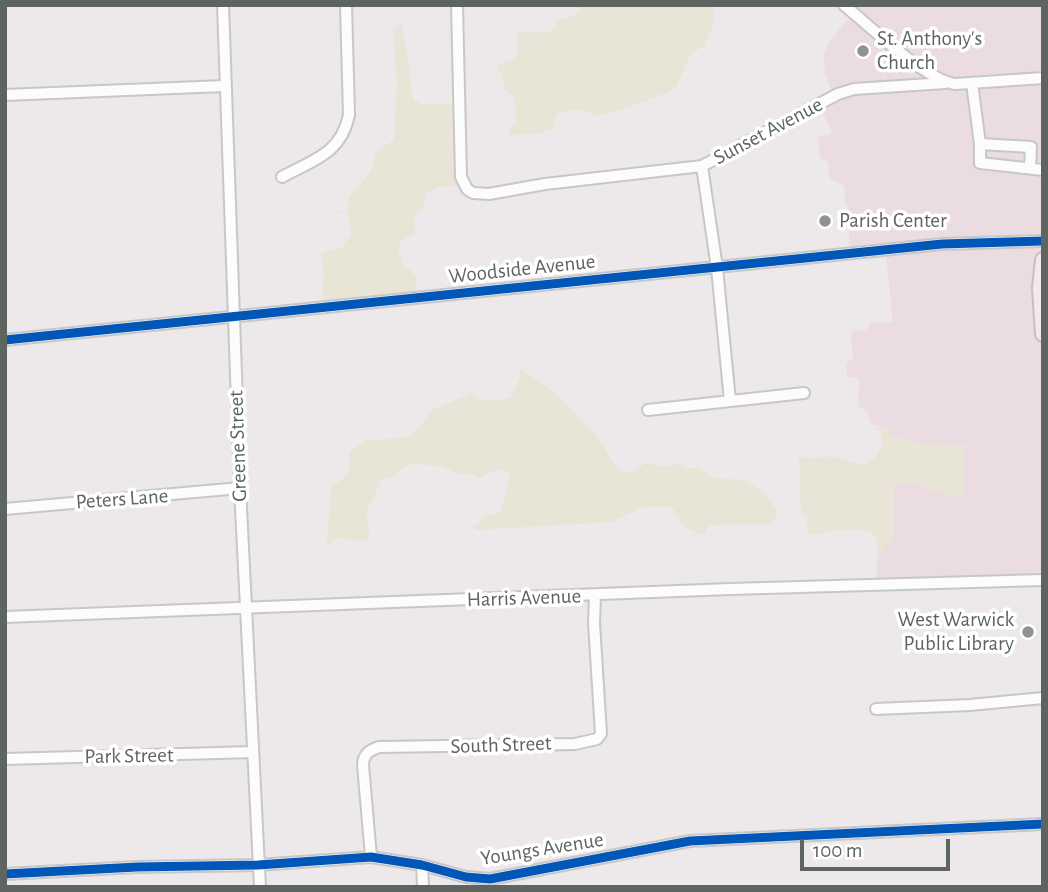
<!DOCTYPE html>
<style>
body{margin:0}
#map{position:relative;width:1048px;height:892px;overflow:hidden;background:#ede8ea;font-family:"Alegreya Sans",sans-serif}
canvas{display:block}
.frame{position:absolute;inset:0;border:7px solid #5e6561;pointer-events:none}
.scale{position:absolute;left:800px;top:839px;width:150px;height:32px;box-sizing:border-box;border:4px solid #5e6561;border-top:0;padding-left:9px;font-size:21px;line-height:24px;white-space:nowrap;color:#5e6561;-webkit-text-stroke:5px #fff;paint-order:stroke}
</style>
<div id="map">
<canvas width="1048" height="892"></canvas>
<div class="frame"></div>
<div class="scale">100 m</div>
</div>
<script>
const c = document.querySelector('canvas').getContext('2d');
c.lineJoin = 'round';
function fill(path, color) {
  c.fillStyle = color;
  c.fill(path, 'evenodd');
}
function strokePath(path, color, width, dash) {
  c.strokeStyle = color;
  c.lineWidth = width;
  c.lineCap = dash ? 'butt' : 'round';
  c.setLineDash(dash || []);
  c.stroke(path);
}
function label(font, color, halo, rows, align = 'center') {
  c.font = font + ' "Alegreya Sans",sans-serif';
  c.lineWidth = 7;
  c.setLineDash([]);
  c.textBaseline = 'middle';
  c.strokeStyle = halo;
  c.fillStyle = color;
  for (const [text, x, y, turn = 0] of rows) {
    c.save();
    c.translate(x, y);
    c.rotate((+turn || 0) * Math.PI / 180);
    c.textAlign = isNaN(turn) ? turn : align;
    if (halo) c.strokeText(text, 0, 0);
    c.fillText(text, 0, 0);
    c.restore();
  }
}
const commercial = new Path2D(`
 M846,5H1043V580L877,584V557L894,535V485L913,483L963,499L964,449L967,446L937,447L889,436L887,427L871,424L867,410L858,406L859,381L857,378L847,376L846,363L854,357L851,344L852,331L866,330L871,322L893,323L886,254L850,251L848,207L845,203L844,186L830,178L828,162L820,158L818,137L829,134L832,131L819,107L833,95L825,74L824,53L830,40L835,38L836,33L853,14Z`);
const green = new Path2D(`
 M582,5H713L714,22L707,40H705L706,44L690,55L675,89C648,101 623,109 596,116C583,108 569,107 556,115L553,129L537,134L509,135V130L516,122C516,109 519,96 504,90L503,79L497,65L515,58L518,53L517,32L547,33L555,28L558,20C569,19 577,15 582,5Z
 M402,23C403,37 407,51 409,64C411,77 409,88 414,100L421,104H459L464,186L439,187L426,193L423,209C412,215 414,222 416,233L402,240L398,249L403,264L416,276V296L322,306L324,275L321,253L342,248L351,234L348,212H282L347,211L349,198L371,171L376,152L394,140L397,81L393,30Z
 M519,368L556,393L590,430L595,433C598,442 603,445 607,452C618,472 626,481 646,462C657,466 667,468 678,463L686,468H698L713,478L742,480L754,486L765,493L778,512L773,524L711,525L707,528L704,535L684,527L672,507H644L611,522L476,530L472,526L480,523L485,514L496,515L501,511L510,476L506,471L497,469L479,478L472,474L455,473L443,466L414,464L404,467L395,475L381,480L373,500L366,511L370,538L364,541L337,538L327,545L331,485C347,480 352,469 349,453L365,441L408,437L419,428L432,410L472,393L479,400H502L511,397L520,378Z
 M878,427H887L890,436L937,446L967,445L964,449L963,500L913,483L894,485V535L877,557V539L870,531C859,530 846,528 835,530C823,531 821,539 807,532V517L801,511L799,456C811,461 826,454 840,458C848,460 854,464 863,465C880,457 887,445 878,427Z`);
const minor = new Path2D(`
 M223,5L240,488L260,887
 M457,5L461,177L467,189L473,193L489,194L545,184L702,166L838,94L854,89L945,83
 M844,5C871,27 924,79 955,84L1043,78
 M972,83L980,144V163L1043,170
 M5,95L224,86
 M980,144L1031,147L1030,168
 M702,166L717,268L730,401
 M282,177C313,160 341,154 349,115L346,5
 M5,340L942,244L1043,241
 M648,410L804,393
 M5,509L240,488
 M5,617L730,589L1043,580
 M876,709L970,705L1043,698
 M5,759L253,752
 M371,857L363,765C363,754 370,750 379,747L575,744L597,739L601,734L594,623L595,595
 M422,865L423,887
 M5,874L137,867L258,865L371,857L422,865L466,877L490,879L690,841L1043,824`);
const major = new Path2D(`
 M1043,260L1040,288L1043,334`);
const cycleway = new Path2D(`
 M5,340L942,244L1043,241
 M5,874L137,867L258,865L371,857L422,865L466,877L490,879L690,841L1043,824`);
const markers = [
 [863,51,7,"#909391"],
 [825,221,7,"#909391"],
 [1028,632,7,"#909391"]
];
const poiNames = [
 ["St. Anthony's",877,39],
 ["Church",877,63],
 ["Parish Center",839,221],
 ["West Warwick",1014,620,"right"],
 ["Public Library",1014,644,"right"]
];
const streetNames = [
 ["Sunset Avenue",768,131,-28],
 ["Woodside Avenue",522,269,-6],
 ["Greene Street",238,446,-92],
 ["Peters Lane",122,499,-4],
 ["Harris Avenue",524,598,-2],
 ["South Street",501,745,-2],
 ["Park Street",129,756,-1],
 ["Youngs Avenue",542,849,-9]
];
fill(commercial, '#ebdce1');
fill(green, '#e8e4d6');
strokePath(minor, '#c8c7c7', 14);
strokePath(major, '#d2b9c2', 18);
strokePath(minor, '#fcfcfc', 10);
strokePath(major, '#f2e9ec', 14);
strokePath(cycleway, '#0057b8', 9);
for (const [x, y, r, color] of markers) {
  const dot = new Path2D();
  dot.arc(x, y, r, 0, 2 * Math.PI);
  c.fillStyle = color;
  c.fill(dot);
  strokePath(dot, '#fff', 2.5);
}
label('21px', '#5e6561', '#fff', poiNames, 'left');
label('21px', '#5e6561', '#fff', streetNames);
</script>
